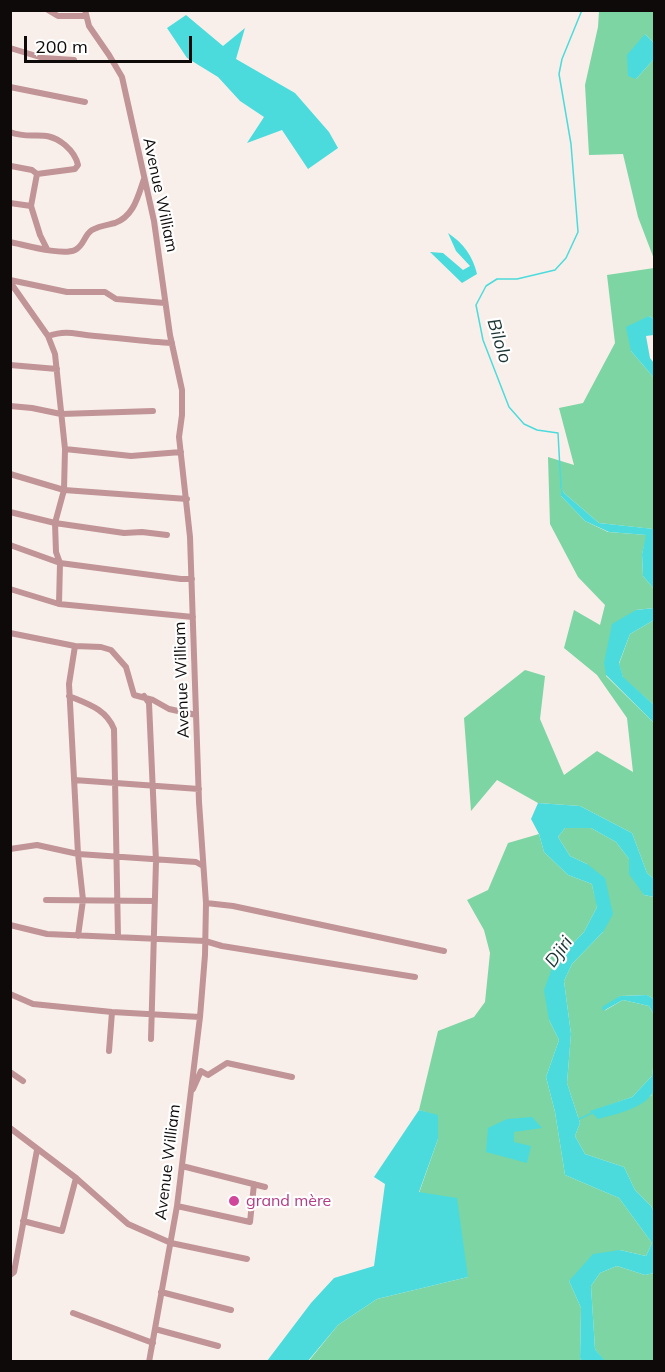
<!DOCTYPE html>
<meta charset="utf-8">
<style>
body{margin:0}
#map{position:relative;width:665px;height:1372px;overflow:hidden;background:#f8efea;font-family:Mulish,sans-serif}
canvas{display:block}
.frame{position:absolute;inset:0;border:12px solid #0e0a09;pointer-events:none}
.scale{position:absolute;left:24px;top:36px;width:168px;height:27px;box-sizing:border-box;border:3px solid #0e0a09;border-top:0;padding-left:8px;font-size:18px;line-height:21px;white-space:nowrap;color:#0e0a09;-webkit-text-stroke:4px #fff;paint-order:stroke}
</style>
<div id="map">
<canvas width="665" height="1372"></canvas>
<div class="frame"></div>
<div class="scale">200 m</div>
</div>
<script>
const c = document.querySelector('canvas').getContext('2d');
c.lineJoin = 'round';
function fill(path, color) {
  c.fillStyle = color;
  c.fill(path, 'evenodd');
}
function strokePath(path, color, width, dash) {
  c.strokeStyle = color;
  c.lineWidth = width;
  c.lineCap = dash ? 'butt' : 'round';
  c.setLineDash(dash || []);
  c.stroke(path);
}
function label(font, color, halo, rows, align = 'center') {
  c.font = font + ' Mulish,sans-serif';
  c.lineWidth = 4.5;
  c.setLineDash([]);
  c.textBaseline = 'middle';
  c.strokeStyle = halo;
  c.fillStyle = color;
  for (const [text, x, y, turn = 0] of rows) {
    c.save();
    c.translate(x, y);
    c.rotate((+turn || 0) * Math.PI / 180);
    c.textAlign = isNaN(turn) ? turn : align;
    if (halo) c.strokeText(text, 0, 0);
    c.fillText(text, 0, 0);
    c.restore();
  }
}
const green = new Path2D(`
 M599,11H654V43L645,34L636,79L654,59V259L638,217L623,154L589,155L585,85L598,27Z
 M654,268V319L649,316L631,351L654,378V530L653,529L599,523L564,493L561,488V496L585,521L608,532L647,535L642,554L643,576L654,589V608L636,610L606,676L654,723V879L647,873L632,833L580,806L538,803L497,780L471,811L464,718L525,670L545,676L540,719L564,775L597,751L633,772L627,718L597,675L564,648L574,610L600,625L605,605L578,577L550,524L548,457L574,465L559,408L583,403L615,343L607,275Z
 M654,620V705L623,678L619,664L630,634Z
 M565,828H591L616,842L629,859L644,895L654,897V999L647,995L620,996L604,1011L623,1000L649,1006L654,1015V1060L652,1076L632,1097L590,1112L651,1096L654,1087V1105L653,1108L654,1109V1212L651,1206L635,1190L624,1167L585,1154L575,1136L580,1123L567,1083L571,1034L564,981L572,964L603,932L587,864L570,856L558,837Z
 M539,834L544,852L568,875L592,884L597,907L584,932L554,963L549,1020L559,1040L546,1077L555,1112L565,1175L619,1198L652,1243L646,1256L620,1250L569,1281L581,1308L580,1358L582,1361L308,1362L338,1325L377,1299L468,1277L419,1193L438,1139V1116L419,1110L438,1031L474,1017L485,1002L490,953L484,930L467,900L488,890L508,843Z
 M617,1266L645,1275L654,1273V1361L605,1362L595,1349L591,1286L600,1273Z`);
const water = new Path2D(`
 M186,15L223,46L245,28L236,59L295,93L329,132L338,148L308,169L282,130L247,143L264,117L240,101L218,77L187,58L167,28Z
 M645,34L654,43V59L636,79L628,76L627,55Z
 M448,233C463,243 473,256 477,274L462,283L430,252L443,253L463,270L470,266L456,251Z
 M649,316L654,319V335L646,336L650,358L654,363V378L631,351L626,327Z
 M561,487L564,493L599,523L654,529V589L643,576L642,554L646,535L609,532L585,521L561,496Z
 M654,608V620L630,634L619,663L623,677L654,705V723L606,675L604,663L612,624L636,610Z
 M538,803L580,806L632,833L647,873L654,879V897L644,895L629,874V859L616,842L591,828H565L558,837L570,856L587,864L605,878L613,914L603,932L572,964L564,981L571,1034L567,1083L580,1123L575,1136L585,1154L624,1167L635,1190L651,1206L654,1212V1273L645,1275L617,1266L600,1273L591,1286L595,1349L605,1361H582L580,1358L581,1308L569,1281L593,1254L620,1250L646,1256L652,1243L619,1198L565,1175L555,1112L546,1077L559,1040L549,1020L544,990L554,963L584,932L597,907L592,884L568,875L544,852L539,834L531,819Z
 M647,995L654,999V1015L649,1006L623,1000L603,1011L602,1007L620,996Z
 M654,1060C655,1069 656,1080 654,1089C650,1107 613,1115 598,1119L590,1111L632,1097L652,1076Z
 M419,1110L438,1115V1139L419,1192L457,1198L468,1277L377,1299L338,1325L308,1361H267L311,1303L334,1278L374,1266L385,1184L374,1177Z
 M532,1117L542,1128L514,1132V1142L531,1146L527,1163L486,1152L488,1128L507,1119Z`);
const stream = new Path2D(`
 M561,488L558,433L537,430L524,424L509,407L483,340L476,305L486,286L497,279H517L555,270L566,258L578,232L571,144L559,74L562,59L582,10
 M577,1120L592,1113`);
const minor = new Path2D(`
 M48,10L58,16H86
 M85,10L89,26L109,55L122,77L154,221L170,335L182,390V415L179,437L190,537L199,802L206,903L205,955L200,1017L177,1206L149,1362
 M10,48L43,58L74,60
 M10,87L85,102
 M10,132C33,141 44,128 65,145C72,151 76,156 78,165L75,169L37,174
 M11,166L32,170L37,174L31,206
 M10,203L31,206L40,235L47,249
 M10,242C25,245 62,256 75,250C84,246 84,235 92,230C99,226 107,225 115,223C134,216 138,196 144,179
 M10,280L67,292H105L116,299L165,303
 M10,282L48,336L55,354L65,449L64,490L55,523L56,552L60,563L59,604
 M48,336C70,329 75,335 95,336C121,338 146,342 172,343
 M10,365L57,369
 M10,406L32,408L61,414L153,411
 M65,449L131,456L181,452
 M10,474L64,490L187,499
 M10,512L55,523L124,533L142,532L167,535
 M10,545L60,563L181,579H192
 M10,589L59,604L193,617
 M10,633L75,646L101,647L111,650L126,667L134,695L153,700L169,709L196,715
 M75,646L69,684L78,854L83,900L78,936
 M69,696C88,704 106,709 114,729L118,937
 M144,696L149,703L156,861L151,1039
 M74,780L199,789
 M10,849L37,845L78,854L196,862L203,866
 M46,900L155,901
 M206,903L233,906L444,951
 M10,925L47,934L205,941L222,946L415,977
 M10,994L33,1004L112,1012L200,1017
 M109,1051L112,1012
 M10,1072L23,1081
 M193,1089L201,1071L208,1075L227,1063L292,1077
 M10,1128L76,1178L128,1224L171,1243L247,1259
 M182,1166L265,1187
 M177,1206L250,1222L254,1184
 M23,1221L62,1231L76,1178
 M10,1275L14,1272L37,1150
 M161,1292L231,1310
 M73,1313L153,1343
 M155,1329L218,1346`);
const markers = [
 [234,1201,6,"#d1479c"]
];
const streetNames = [
 ["Avenue William",160,195,78],
 ["Avenue William",182,680,-92],
 ["Avenue William",168,1162,-83]
];
const hotelNames = [
 ["grand mère",246,1201]
];
const waterNames = [
 ["Bilolo",499,341,73],
 ["Djiri",559,952,-54]
];
fill(green, '#7cd5a3');
fill(water, '#4cdbdc');
strokePath(stream, '#4cdbdc', 1.5);
strokePath(minor, '#c19497', 6);
for (const [x, y, r, color] of markers) {
  const dot = new Path2D();
  dot.arc(x, y, r, 0, 2 * Math.PI);
  c.fillStyle = color;
  c.fill(dot);
  strokePath(dot, '#fff', 2);
}
label('16px', '#0e0a09', '#fff', streetNames);
label('16px', '#b23c85', '#fff', hotelNames, 'left');
label('italic 18px', '#1c3434', '#fff', waterNames);
</script>
